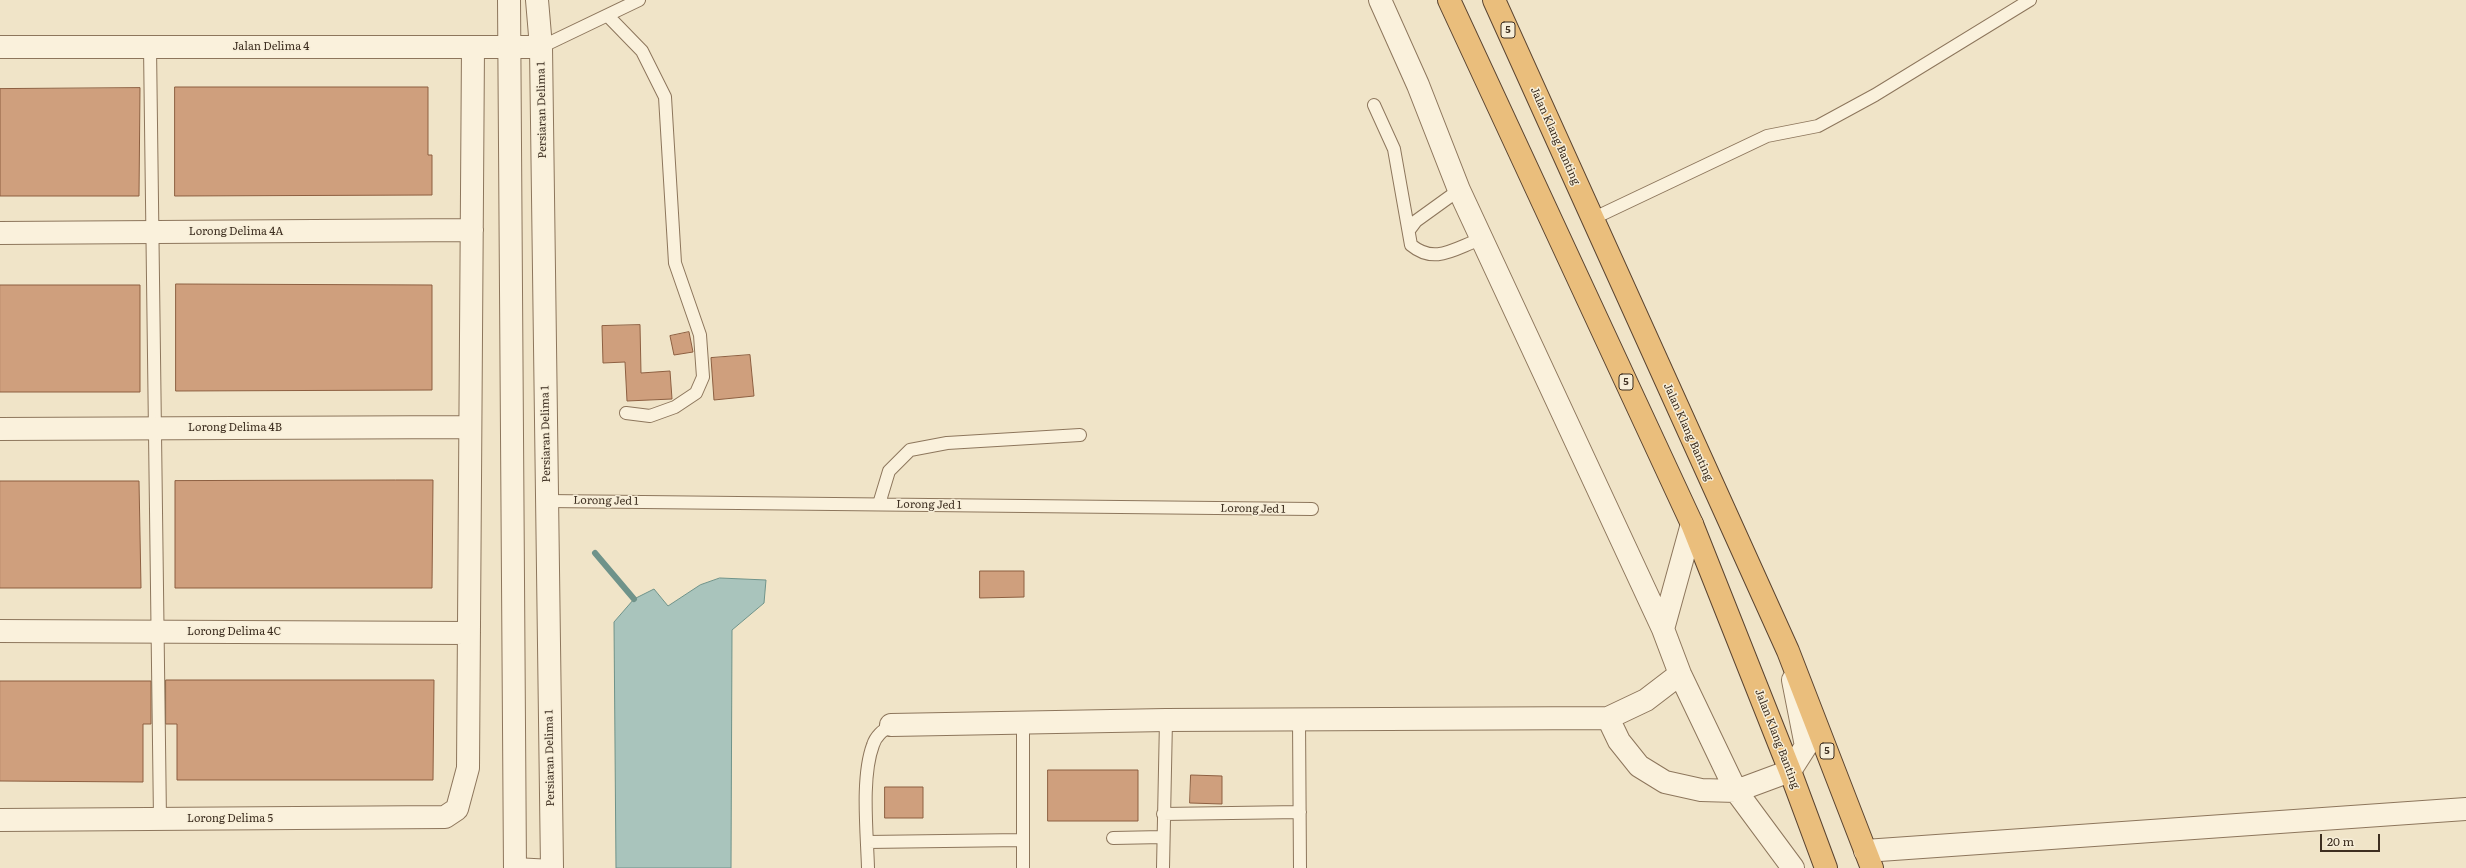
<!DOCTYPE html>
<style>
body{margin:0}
#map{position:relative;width:2466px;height:868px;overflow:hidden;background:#f0e4c8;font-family:Literata,serif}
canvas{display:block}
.scale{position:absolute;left:2320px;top:834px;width:60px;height:18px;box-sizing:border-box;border:2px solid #3d2e20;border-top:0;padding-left:5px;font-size:12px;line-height:14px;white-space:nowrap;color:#3d2e20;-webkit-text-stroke:3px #f7eed8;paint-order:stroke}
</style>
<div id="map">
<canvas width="2466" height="868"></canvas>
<div class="scale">20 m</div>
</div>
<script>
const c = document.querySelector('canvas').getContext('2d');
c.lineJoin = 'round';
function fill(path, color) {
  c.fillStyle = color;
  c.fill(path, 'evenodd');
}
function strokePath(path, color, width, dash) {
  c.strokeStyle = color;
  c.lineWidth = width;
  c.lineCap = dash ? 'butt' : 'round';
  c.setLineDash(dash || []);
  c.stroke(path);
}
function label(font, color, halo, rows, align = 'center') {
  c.font = font + ' Literata,serif';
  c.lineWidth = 3;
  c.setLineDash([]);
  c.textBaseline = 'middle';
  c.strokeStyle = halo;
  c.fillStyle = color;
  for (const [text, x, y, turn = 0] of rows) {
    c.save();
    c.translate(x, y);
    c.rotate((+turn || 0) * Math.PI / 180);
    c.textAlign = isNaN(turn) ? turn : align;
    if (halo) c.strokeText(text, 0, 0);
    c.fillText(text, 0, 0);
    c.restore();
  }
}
const water = new Path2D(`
 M720,578L766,580L764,603L732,630L731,868H616L614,622L634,599L654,589L668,606L700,585Z`);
const stream = new Path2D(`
 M595,553L634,599`);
const building = new Path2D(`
 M175,87H428V155H432V195L175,196Z
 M140,88L139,196H0V89Z
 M176,284L432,285V390L176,391Z
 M0,285H140V392H0Z
 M640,325L641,373L670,371L672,399L627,401L625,362L603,363L602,326Z
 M689,332L693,352L674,355L670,336Z
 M750,355L754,396L714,400L711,358Z
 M396,480H433L432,588H175V481Z
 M0,481H139L141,588H0Z
 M980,571H1024V597L980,598Z
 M166,680H434L433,780H177V724H166Z
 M0,681H151V724H143V782L0,781Z
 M1048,770H1138V821H1048Z
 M1191,775L1222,776V804L1190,803Z
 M885,787H923V818H885Z`);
const service = new Path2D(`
 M608,16L642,51L665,97L675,263L700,335L703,377L696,393L675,407L650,416L626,413
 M150,47L160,819
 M541,47L639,0
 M1374,105L1394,149L1411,245C1435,265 1455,248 1481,239
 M1592,219L1767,136L1818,126L1875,95L2030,0
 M1410,229L1416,221L1459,190
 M547,501L1312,509
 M879,504L889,471L910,450L947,443L1080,435
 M1299,719L1300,868
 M1163,814L1300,812
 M1113,838L1163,837
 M867,842L1022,840
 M515,864L552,866
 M868,868C867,832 861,777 873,745C876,735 884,730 891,725
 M1023,868V722
 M1163,868L1166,720`);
const minor = new Path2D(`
 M1380,0L1418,85L1459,190L1663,629L1680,674L1736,791L1793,868
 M0,47H541
 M0,233L472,230
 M0,429L470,427
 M1663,629L1692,524
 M0,631L469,633
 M1608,718L1619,741L1639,766L1665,782L1701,790L1736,791L1790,771L1806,746L1793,680
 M891,725L1166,720L1608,718L1646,700L1680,674
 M0,820L445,817L457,809L468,768L473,47
 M1865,851L2466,809`);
const tertiary = new Path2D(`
 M509,0L515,868
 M537,0L541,47L552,868`);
const trunk = new Path2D(`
 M1449,0L1692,524L1790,771L1826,868
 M1494,0L1788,651L1872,868`);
const shields = [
 [1508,30,14],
 [1626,382,14],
 [1827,751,14]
];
const shieldNames = [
 ["5",1508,30],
 ["5",1626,382],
 ["5",1827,751]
];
const streetNames = [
 ["Jalan Delima 4",271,47],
 ["Persiaran Delima 1",542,110,-91],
 ["Jalan Klang Banting",1555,136,66],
 ["Lorong Delima 4A",236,232],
 ["Lorong Delima 4B",235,428],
 ["Jalan Klang Banting",1688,432,66],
 ["Persiaran Delima 1",546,434,-91],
 ["Lorong Jed 1",606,501,1],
 ["Lorong Jed 1",929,505,1],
 ["Lorong Jed 1",1253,509,1],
 ["Lorong Delima 4C",234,632],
 ["Jalan Klang Banting",1777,739,69],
 ["Persiaran Delima 1",550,758,-91],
 ["Lorong Delima 5",230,819]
];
fill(water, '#a9c4bc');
strokePath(water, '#6f938a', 1);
strokePath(stream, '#6f938a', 6);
fill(building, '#cf9f7d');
strokePath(building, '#8d5f41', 1);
strokePath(service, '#8d765c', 14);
strokePath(minor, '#8d765c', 24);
strokePath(tertiary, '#8d765c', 24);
strokePath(trunk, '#5b4430', 24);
strokePath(service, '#faf1dc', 12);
strokePath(minor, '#faf1dc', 22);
strokePath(tertiary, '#faf1dc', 22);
strokePath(trunk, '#eabe7c', 22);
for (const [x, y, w] of shields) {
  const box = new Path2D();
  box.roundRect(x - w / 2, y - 8, w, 16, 3);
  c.fillStyle = '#f7eed8';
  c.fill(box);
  strokePath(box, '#3d2e20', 1);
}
label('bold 10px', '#3d2e20', null, shieldNames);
label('11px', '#3d2e20', '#f7eed8', streetNames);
</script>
